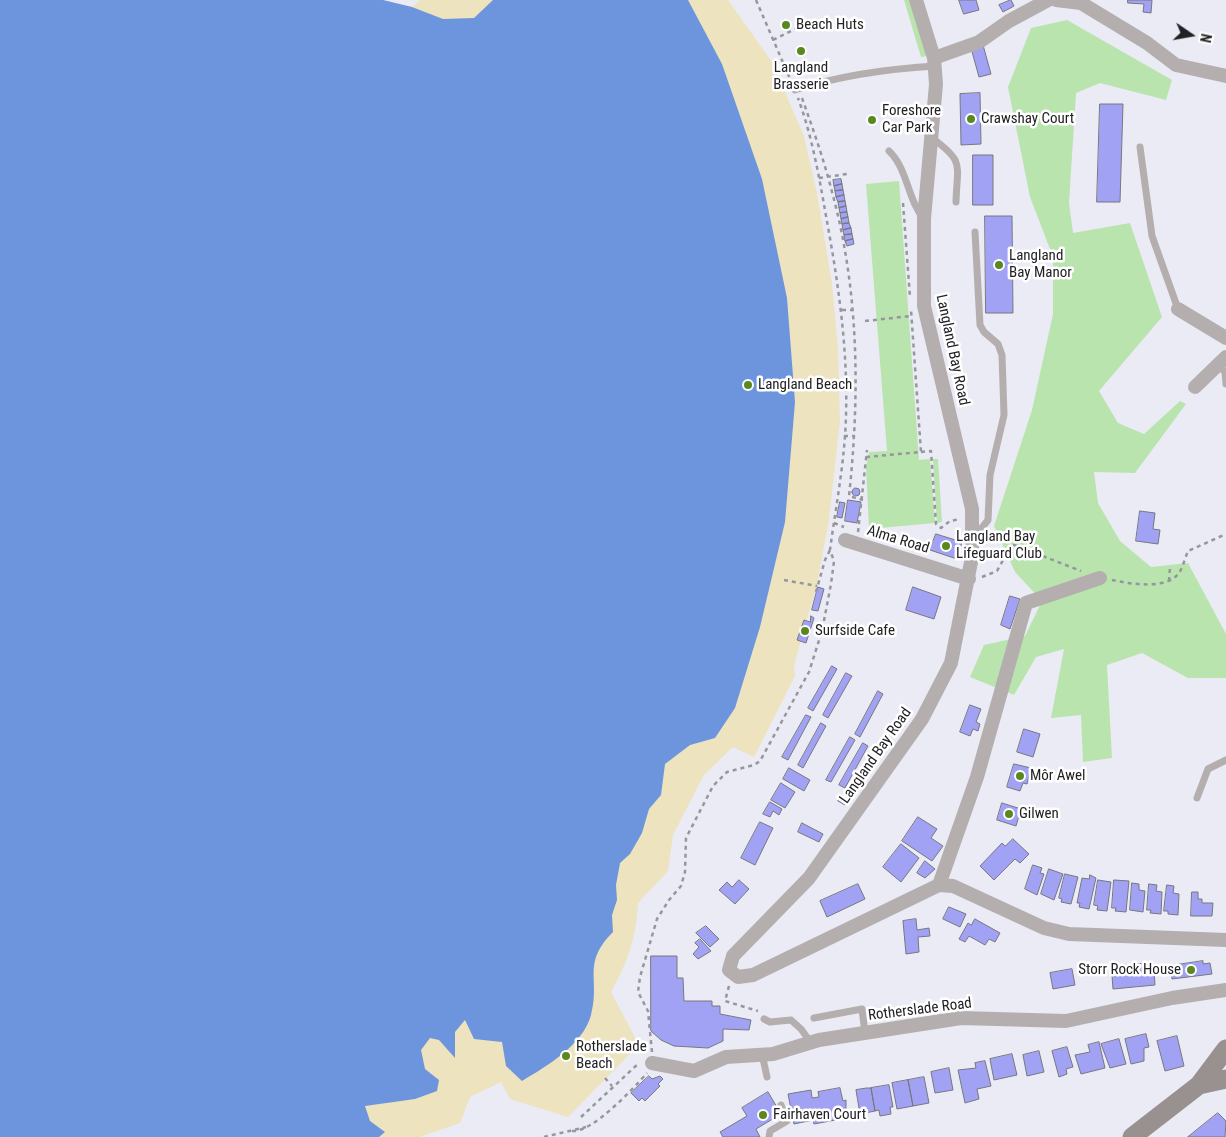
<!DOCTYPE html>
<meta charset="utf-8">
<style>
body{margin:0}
#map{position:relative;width:1226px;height:1137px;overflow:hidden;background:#ebebf5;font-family:"Roboto Condensed",sans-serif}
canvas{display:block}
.north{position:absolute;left:1166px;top:10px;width:50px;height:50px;-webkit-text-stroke:4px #fff;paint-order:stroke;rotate:102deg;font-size:14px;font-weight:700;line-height:20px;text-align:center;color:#222226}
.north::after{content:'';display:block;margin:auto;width:18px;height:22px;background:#222226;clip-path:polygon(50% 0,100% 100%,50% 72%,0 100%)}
</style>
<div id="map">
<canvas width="1226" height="1137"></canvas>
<div class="north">N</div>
</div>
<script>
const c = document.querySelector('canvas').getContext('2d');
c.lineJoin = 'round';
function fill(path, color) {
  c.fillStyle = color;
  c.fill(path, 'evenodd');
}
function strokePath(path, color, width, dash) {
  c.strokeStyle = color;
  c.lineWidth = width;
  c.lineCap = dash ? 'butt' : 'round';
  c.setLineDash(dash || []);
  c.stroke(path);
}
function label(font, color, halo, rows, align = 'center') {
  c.font = font + ' "Roboto Condensed",sans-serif';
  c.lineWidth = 5;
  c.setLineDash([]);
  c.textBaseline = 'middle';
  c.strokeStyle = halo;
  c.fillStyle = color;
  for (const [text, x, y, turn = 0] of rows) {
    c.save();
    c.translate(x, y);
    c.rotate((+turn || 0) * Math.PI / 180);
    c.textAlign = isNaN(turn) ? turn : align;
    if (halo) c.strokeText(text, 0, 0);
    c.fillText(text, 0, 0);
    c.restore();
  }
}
const green = new Path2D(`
 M904,0H909L927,56L921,57Z
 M1067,20L1172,80L1166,100L1100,83L1076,93L1069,203L1073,233L1130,223L1162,317L1099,391L1118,423L1144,434L1180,401L1186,404L1135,473L1094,472L1098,503L1120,541L1151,567L1188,563L1226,634V678H1188L1142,653L1107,665L1112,758L1083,762L1081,715L1051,718L1064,649L1036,657L1014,695L970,677L984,645L1025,636L1042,601L1015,572L994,526L1032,410L1053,314V257L1030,197L1008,87L1031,28Z
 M899,181L919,460L930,459L935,523L869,529L866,467L869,452L887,451L866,184Z
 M933,459H938L942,522L937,523Z`);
const sand = new Path2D(`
 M0,0H383L412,7L420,0H728L772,62L804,136L817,193L832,284L838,348L840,421L829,520L817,584L794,665L795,676L754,757L733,747L704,775L673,835L668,871L638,903C637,935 627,964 611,992L639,1045L568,1117L510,1099L501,1082L470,1097L460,1123L420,1137H75Z`);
const water = new Path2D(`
 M0,0H383L412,7L443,19L474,18L493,0H688L722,64L762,179L787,298L795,402L785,522L760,627L735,708L715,738L690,745L665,764L661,795L649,809L642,833L630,854L620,863L616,885L617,900L612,915L613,932C581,964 601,979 591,1015C583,1045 547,1066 522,1081L506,1066L502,1042L474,1039L465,1020L455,1032V1058L439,1040L430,1038L421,1050L425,1069L439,1080L437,1091L415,1099L365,1106L370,1121L385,1132L379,1137H0Z`);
const building = new Path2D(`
 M959,0H976L979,10L964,14Z
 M1011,0L1014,6L1003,12L999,5Z
 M1128,0H1152L1151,13L1143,12L1144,4L1128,3Z
 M983,45L991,74L979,77L971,48Z
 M980,93L981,144L961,145L960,94Z
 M1100,104H1123L1120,202H1097Z
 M973,155H993V205H973Z
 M841,179L842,184L834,186L833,180Z
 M842,184L843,190L835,191L834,186Z
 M843,190L844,195L836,197L835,191Z
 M844,195L845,201L838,202L836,197Z
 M845,201L846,206L839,208L838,202Z
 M846,206L847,212L840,213L839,208Z
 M847,212L848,217L841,219L840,213Z
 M985,216H1012L1013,313H986Z
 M848,217L849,223L842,224L841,219Z
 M849,223L851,228L843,230L842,224Z
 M851,228L852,234L844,235L843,230Z
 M852,234L853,239L845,241L844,235Z
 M853,239L854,244L847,246L845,241Z
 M852 492a4 4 0 1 1 8 0a4 4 0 1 1-8 0Z
 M848,500L861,502L857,523L845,521Z
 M840,502L845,503L842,518L837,517Z
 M1140,511L1155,513L1153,529L1160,530L1158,544L1136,541Z
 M936,534L962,542L957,559L930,550Z
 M818,587L824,589L818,611L812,610Z
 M913,587L941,597L934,619L906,610Z
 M1010,596L1020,599L1010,629L1001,625Z
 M811,616L814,618L806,643L797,640L804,620L810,622Z
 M832,666L837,669L813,711L808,708Z
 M846,673L852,676L828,718L823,715Z
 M878,691L883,694L860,737L855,734Z
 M970,705L981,709L976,722L980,724L978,731L973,729L970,736L960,732Z
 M806,715L811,717L788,760L782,757Z
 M821,723L826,726L803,768L798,765Z
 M1024,729L1040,734L1033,757L1017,752Z
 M850,737L855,740L831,782L826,780Z
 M863,743L868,746L845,788L839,785Z
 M1014,764L1031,768L1027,784L1023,783L1020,791L1007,787Z
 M789,768L810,780L804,791L783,779Z
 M781,783L795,792L785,808L771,800Z
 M842,796L848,801L845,805L838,801Z
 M770,802L782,809L779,815L773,811L770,817L763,814Z
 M1002,803L1021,809L1016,826L997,820Z
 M918,817L937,829L931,838L943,846L932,861L902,841Z
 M760,822L773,828L755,865L741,858Z
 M802,823L823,834L819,842L798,832Z
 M1013,839L1029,854L1020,863L1015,859L994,880L980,866L1002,843L1005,846Z
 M901,844L919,858L901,882L883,867Z
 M925,861L935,869L925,878L917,873Z
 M1033,865L1042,868L1040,873L1044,874L1037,895L1025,889Z
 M1049,869L1063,874L1054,900L1041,894Z
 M1065,874L1078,877L1071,904L1061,902L1062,899L1059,898Z
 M1090,875L1096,878L1089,909L1079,907L1080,903H1077L1082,878L1089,879Z
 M739,880L749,889L735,904L719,890L727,882L732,887Z
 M1098,880L1111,882L1107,911L1097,910L1098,906L1094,905Z
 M1114,880L1129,881L1126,912L1115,911L1116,908H1112Z
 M1132,883L1139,884V890L1145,891L1143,912L1130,910Z
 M858,884L865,899L827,917L820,901Z
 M1149,884L1157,885L1156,891L1162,892L1161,914L1150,913L1151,910H1147Z
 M1167,885L1174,886L1173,893L1179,894L1178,915L1168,914V911H1164Z
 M1192,892H1198V899H1202V903H1213L1212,916H1191Z
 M949,907L966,914L960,927L943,919Z
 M916,919L917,930L929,928L930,936L918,937L919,952L906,954L903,921Z
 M975,919L1000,933L995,942L989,939L985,945L969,936L965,942L959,939L968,923L971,925Z
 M706,926L719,939L710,947L696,933Z
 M700,939L711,951L698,959L693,954L699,947L695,943Z
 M651,956H677V978H683L684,1001H712V1006H720V1014L751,1020L749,1030L723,1029V1041L708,1048L674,1046L661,1040L651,1031Z
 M1203,961V964L1210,963L1212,974L1172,979L1170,966Z
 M1148,963L1149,970H1154L1155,985L1113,989L1112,976L1122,975L1121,966Z
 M1072,969L1075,985L1053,989L1050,973Z
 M1146,1034L1149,1047L1144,1048V1061L1131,1064L1125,1039Z
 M1177,1036L1184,1066L1165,1071L1157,1041Z
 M1119,1039L1126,1064L1110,1068L1101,1044Z
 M1099,1042L1105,1068L1081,1074L1075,1055L1090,1052L1088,1045Z
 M1067,1047L1073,1067L1066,1069L1067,1074L1059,1077L1052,1051Z
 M1039,1051L1044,1072L1027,1076L1023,1055Z
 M1012,1054L1017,1075L994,1080L990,1059Z
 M985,1061L991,1086L977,1089L979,1099L965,1103L958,1070L976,1068L975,1063Z
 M949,1068L953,1090L935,1093L931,1072Z
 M649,1076L652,1079L660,1076L663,1079L658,1084L660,1086L645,1101L642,1098L639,1101L631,1093Z
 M924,1077L929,1103L913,1106L908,1080Z
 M908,1080L913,1106L897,1109L892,1083Z
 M889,1085L893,1107H890L891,1114L880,1116L879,1110L875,1111L871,1088Z
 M840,1088L843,1101L846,1100V1118L814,1124L813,1120L794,1124L788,1094L811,1090L812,1098L819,1097L818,1092Z
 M867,1088H871L875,1111L860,1114L856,1090Z
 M768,1092L781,1114L756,1129L760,1137H723L720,1132L747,1116L742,1108Z
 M1218,1113L1226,1121L1225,1137H1188Z`);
const path = new Path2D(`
 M756,0L791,81
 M773,40L809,22
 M802,98C813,129 824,160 832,192C859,291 860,394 849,496L863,500
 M819,178L847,174
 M903,203L910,297
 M842,310H853
 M865,321L911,316
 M844,436H855
 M921,452L931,451L936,524L941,528L950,521L960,519
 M866,457L921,452L911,310
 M834,523L844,527
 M858,532L867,450
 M982,577L997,571L1012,544L1081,571
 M784,580L817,586
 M1112,580C1130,584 1167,590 1179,573C1183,567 1185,558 1188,551L1226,534
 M1169,581L1170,567
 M816,592L825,560L830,550
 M729,986L725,1001L758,1011
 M652,1052L648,1011L638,992L640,977L657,919L669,900L681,886L685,872L686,838L713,786L727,772L754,765L760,761L809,672L822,631L831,584L834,561L830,550C836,505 845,460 846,415C848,348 838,281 826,216C819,176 812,136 798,98
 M605,1078L612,1086
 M581,1117L639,1063
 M572,1131C592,1133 633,1089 647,1073
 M544,1137L586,1127`);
const lane = new Path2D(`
 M795,90C841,75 886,69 935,66
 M932,138C965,162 957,164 956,202
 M1140,147L1152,236L1178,309
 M889,151C908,169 907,199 924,219
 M1218,365L1225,372L1226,384
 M974,538L988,520L990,475L1004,415L1002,355L998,344L984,332L980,325L975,232
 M1197,798L1208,769L1226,760
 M814,1018L862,1009L865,1033
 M764,1019L770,1022L791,1020L801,1029L811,1043
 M762,1054L767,1077
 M769,1137L770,1131L787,1121L781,1105`);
const street = new Path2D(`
 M916,0L934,58L936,84L924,219V306L972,509V557L951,663L922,719L809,878L733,956L729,970L738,977L753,975L939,885L953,886L1044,928L1069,934L1226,940
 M1056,0L1081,3L1147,43L1176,65L1226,76
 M934,58L979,42L1009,21L1048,0
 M1178,309L1226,338
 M1195,387L1226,357
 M845,540L969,579
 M939,885L977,777L1026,603L1100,578
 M652,1063L694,1071L726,1057L773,1054L819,1040L961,1018L1066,1021L1172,998L1226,990`);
const secondary = new Path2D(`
 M1199,1085L1226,1079
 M1132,1137L1199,1085L1226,1049`);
const markers = [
 [786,25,5,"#59891e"],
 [801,51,5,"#59891e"],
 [971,119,5,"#59891e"],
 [872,120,5,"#59891e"],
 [999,265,5,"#59891e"],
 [748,385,5,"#59891e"],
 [946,546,5,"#59891e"],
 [805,631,5,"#59891e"],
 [1020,776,5,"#59891e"],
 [1009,814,5,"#59891e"],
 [1191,970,5,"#59891e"],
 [566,1056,5,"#59891e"],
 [763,1115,5,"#59891e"]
];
const poiNames = [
 ["Beach Huts",796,25],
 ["Langland",801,68,"center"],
 ["Brasserie",801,85,"center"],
 ["Foreshore",882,111],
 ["Car Park",882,128],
 ["Crawshay Court",981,119],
 ["Langland",1009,256],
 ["Bay Manor",1009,273],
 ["Langland Beach",758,385],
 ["Langland Bay",956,537],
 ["Lifeguard Club",956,554],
 ["Surfside Cafe",815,631],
 ["Môr Awel",1030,776],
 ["Gilwen",1019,814],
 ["Storr Rock House",1181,970,"right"],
 ["Rotherslade",576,1047],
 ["Beach",576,1064],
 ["Fairhaven Court",773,1115]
];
const streetNames = [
 ["Langland Bay Road",952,350,78],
 ["Alma Road",898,540,17],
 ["Langland Bay Road",876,756,-55],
 ["Rotherslade Road",920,1010,-7]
];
fill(green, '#b9e4ae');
fill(sand, '#ede3be');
fill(water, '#6c95de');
fill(building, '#a2a2f5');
strokePath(building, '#76777f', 1);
strokePath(path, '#96969d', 2.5, [4, 4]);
strokePath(lane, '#b4afae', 7);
strokePath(street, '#b4afae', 14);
strokePath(secondary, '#98918f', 19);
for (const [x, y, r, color] of markers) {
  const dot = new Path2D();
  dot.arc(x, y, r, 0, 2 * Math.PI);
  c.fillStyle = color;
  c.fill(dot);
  strokePath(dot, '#fff', 2);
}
label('15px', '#222226', '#fff', poiNames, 'left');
label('15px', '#222226', '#fff', streetNames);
</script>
